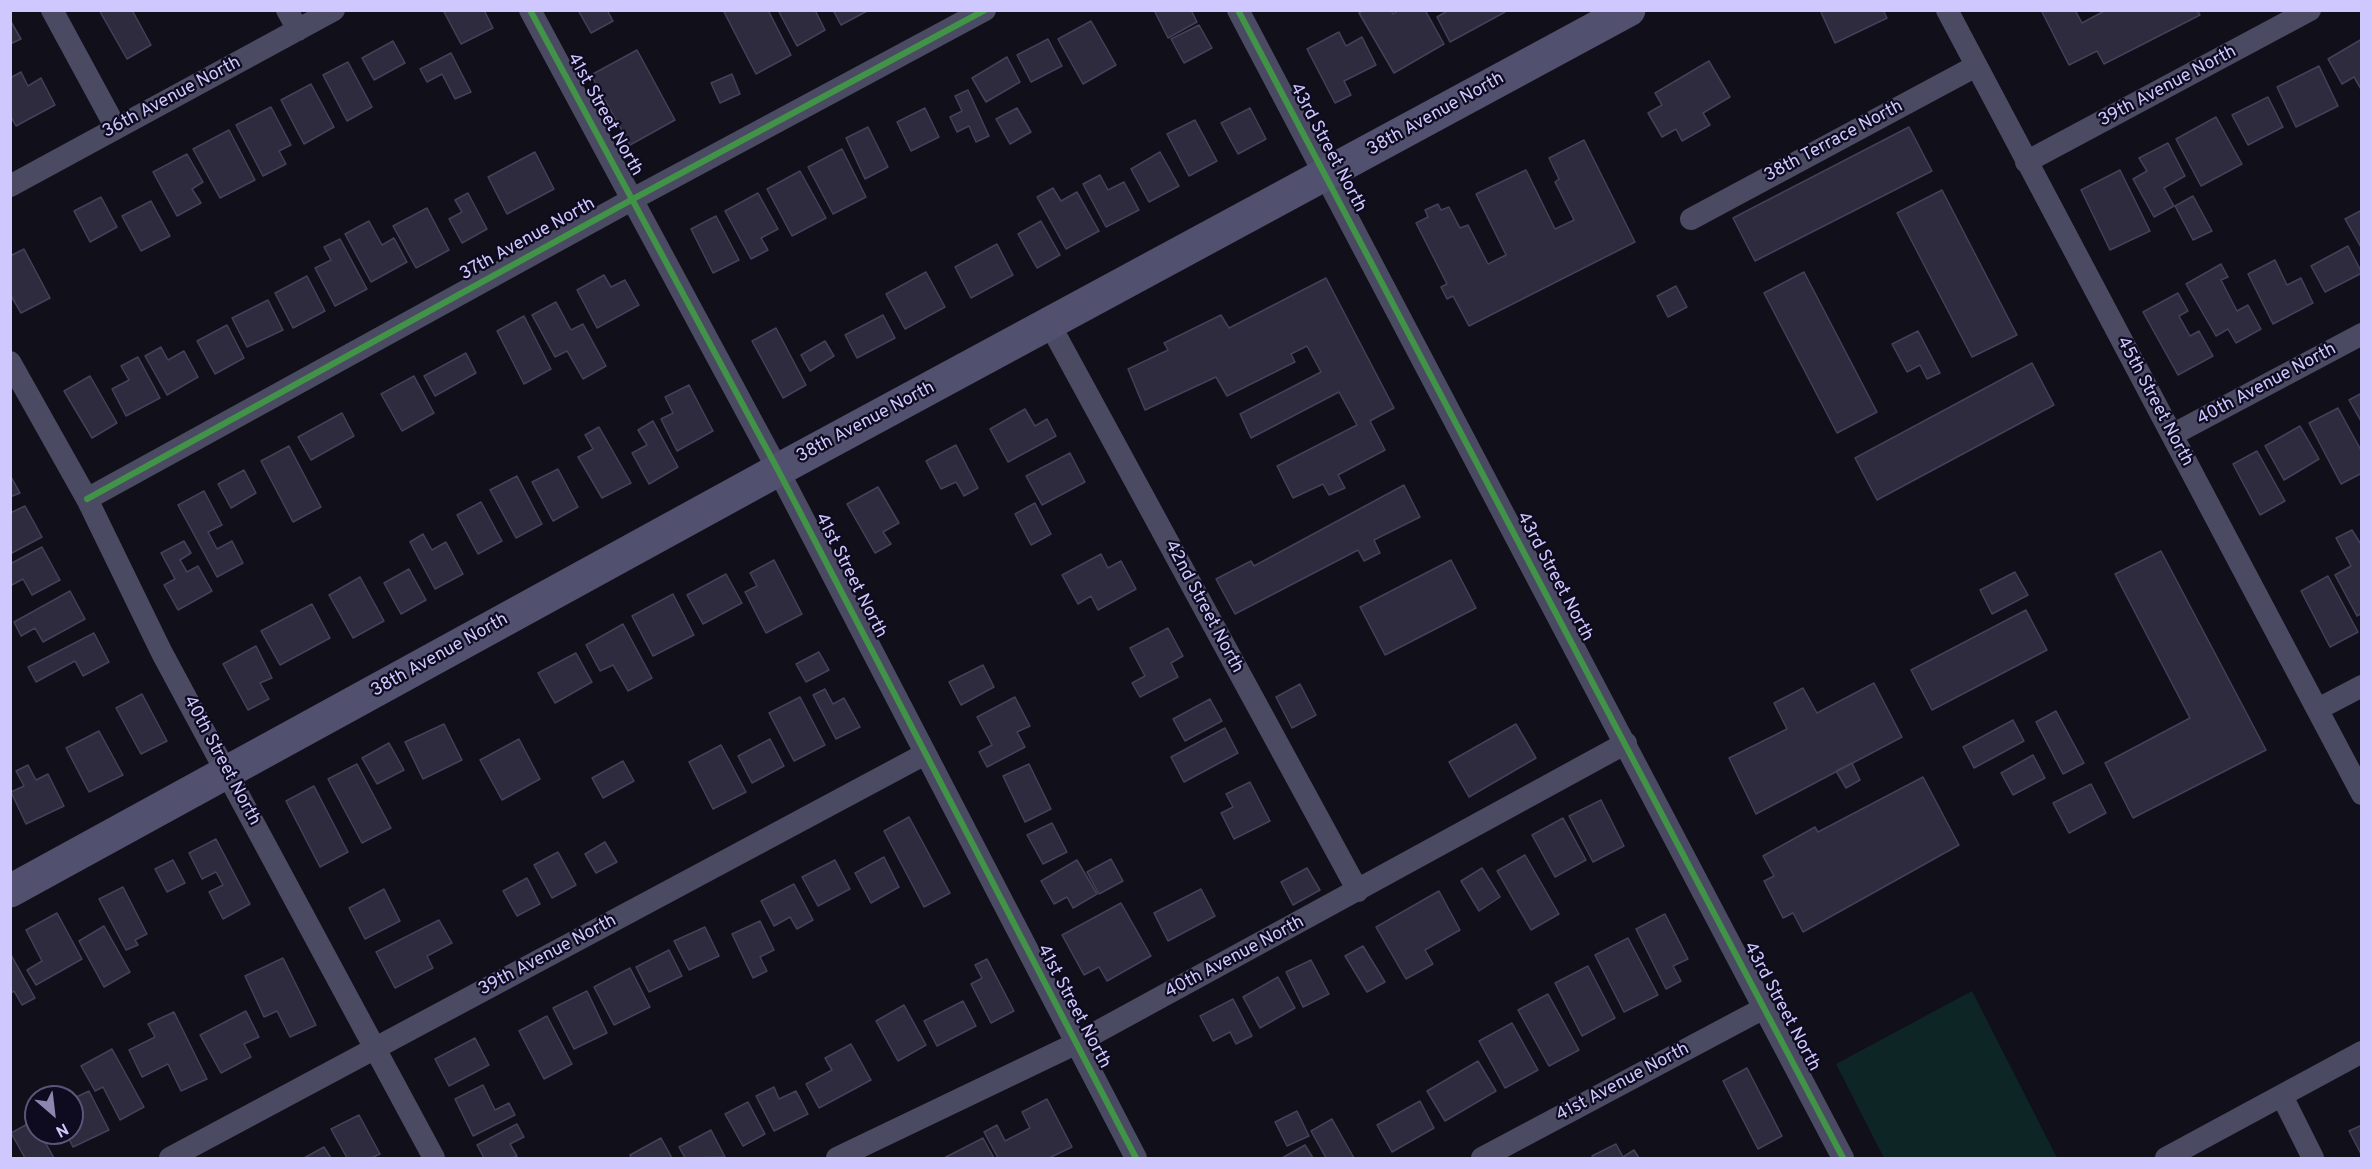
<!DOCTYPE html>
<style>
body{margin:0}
#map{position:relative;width:2372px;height:1169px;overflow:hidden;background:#110f1a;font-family:Overpass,sans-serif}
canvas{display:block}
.frame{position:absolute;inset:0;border:12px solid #cfc8ff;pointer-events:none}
.north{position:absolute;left:24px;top:1085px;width:60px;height:60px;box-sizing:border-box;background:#0e0a1f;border:2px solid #5b5679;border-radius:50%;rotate:152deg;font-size:16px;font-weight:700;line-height:24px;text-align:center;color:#cfc8ff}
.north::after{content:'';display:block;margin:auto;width:21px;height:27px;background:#8c87af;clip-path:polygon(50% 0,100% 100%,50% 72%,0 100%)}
</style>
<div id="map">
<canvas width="2372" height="1169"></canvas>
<div class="frame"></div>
<div class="north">N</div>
</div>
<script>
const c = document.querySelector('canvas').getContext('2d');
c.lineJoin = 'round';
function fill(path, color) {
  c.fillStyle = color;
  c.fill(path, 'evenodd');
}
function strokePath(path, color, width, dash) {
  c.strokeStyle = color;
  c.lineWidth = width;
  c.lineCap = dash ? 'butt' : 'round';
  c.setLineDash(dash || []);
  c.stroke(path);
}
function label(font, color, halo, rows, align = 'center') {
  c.font = font + ' Overpass,sans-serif';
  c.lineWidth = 4.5;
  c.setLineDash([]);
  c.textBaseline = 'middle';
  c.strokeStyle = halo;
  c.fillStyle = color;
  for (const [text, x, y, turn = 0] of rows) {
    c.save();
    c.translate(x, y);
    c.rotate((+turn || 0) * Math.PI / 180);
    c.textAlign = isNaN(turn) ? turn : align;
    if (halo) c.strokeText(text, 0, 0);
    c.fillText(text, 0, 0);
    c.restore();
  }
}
const green = new Path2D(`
 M1972,991L2057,1158H1884L1836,1064Z`);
const building = new Path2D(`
 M99,10H132L151,45L127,59Z
 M443,10H484L493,28L461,44Z
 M578,10H607L613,21L591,33Z
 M723,10H768L791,55L756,74Z
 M778,10H815L825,30L797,46Z
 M833,10H869L841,25Z
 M1154,10H1191L1197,22L1168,38Z
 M1364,10H1391L1393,14L1399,10H1425L1444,44L1394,73L1359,13Z
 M1449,10H1504L1505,12L1450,42L1437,17Z
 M1820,10H1883L1887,18L1835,43Z
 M2041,10H2075L2082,23L2106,10H2197L2200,15L2104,64L2097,51L2069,65Z
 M10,20L21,39L10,44Z
 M1091,21L1116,65L1083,84L1058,39Z
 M1199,25L1212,48L1184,63L1171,39Z
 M1339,32L1346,46L1362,37L1376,65L1344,81L1351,95L1335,103L1307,49Z
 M1048,39L1062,66L1031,82L1017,55Z
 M2362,39V89H2361L2354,77L2342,84L2328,59Z
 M393,41L405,63L374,80L362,58Z
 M637,50L675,120L630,145L591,75Z
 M451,53L471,92L455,99L442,74L427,82L420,69Z
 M1007,57L1020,82L986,102L972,78Z
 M1709,61L1730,97L1703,113L1710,125L1682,141L1676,129L1662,137L1648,113L1662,105L1655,93Z
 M348,62L372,107L347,121L323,75Z
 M2319,66L2338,106L2296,127L2277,87Z
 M21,72L28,86L41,78L55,105L16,126L10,115V78Z
 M732,74L740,94L720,103L711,83Z
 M311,84L334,127L304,144L281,100Z
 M968,90L989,136L976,142L969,126L957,132L950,117L962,111L955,96Z
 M2268,97L2283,127L2248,145L2232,115Z
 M271,107L291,145L279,151L286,164L263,176L236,125Z
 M925,108L939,137L911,151L897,122Z
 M1017,108L1031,132L1010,144L996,119Z
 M1250,108L1266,139L1238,154L1221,123Z
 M2216,117L2242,164L2201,186L2176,139Z
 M1195,120L1217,161L1189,176L1167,134Z
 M868,127L888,167L865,179L846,138Z
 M1909,127L1932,171L1755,261L1733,218Z
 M229,130L255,180L220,198L193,149Z
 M1584,140L1635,242L1469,326L1453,296L1447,299L1441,287L1447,284L1416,223L1428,217L1425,210L1438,204L1441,210L1449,207L1460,228L1468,225L1488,264L1506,255L1476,194L1526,170L1555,229L1574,220L1555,182L1559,179L1549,158Z
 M2168,143L2185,176L2164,188L2174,206L2154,217L2133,179L2147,171L2139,158Z
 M842,149L866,197L833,214L808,167Z
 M535,152L554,189L507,214L488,177Z
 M1160,152L1179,186L1149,202L1131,169Z
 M187,154L203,182L192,189L201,203L177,216L153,172Z
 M2120,170L2150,231L2110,250L2081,190Z
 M800,171L826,218L792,236L767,189Z
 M1100,175L1108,190L1124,182L1139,210L1106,227L1083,184Z
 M1053,188L1061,201L1077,192L1099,231L1066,249L1037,197Z
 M1942,190L2017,335L1972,357L1897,213Z
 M468,193L487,229L462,243L449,219L462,212L455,200Z
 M758,193L778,229L761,238L768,250L751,259L725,211Z
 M2193,196L2212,231L2193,240L2175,206Z
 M101,197L117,227L90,242L74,211Z
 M151,201L170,236L141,251L122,216Z
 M427,208L449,250L416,268L393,226Z
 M2362,210V249L2345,219Z
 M716,216L739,260L713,273L691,229Z
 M369,221L382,245L394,238L407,262L371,282L345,234Z
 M1041,221L1060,255L1037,268L1018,234Z
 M340,239L367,289L335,306L315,268L331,260L324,247Z
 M997,244L1013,275L971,298L955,267Z
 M2348,246L2362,273L2325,292L2311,266Z
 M24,249L50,298L21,313L10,294V256Z
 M2275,260L2287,285L2301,278L2313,303L2273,324L2248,274Z
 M2221,264L2228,277L2221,280L2237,311L2248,305L2261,329L2236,343L2228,329L2216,336L2186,284Z
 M926,272L945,307L905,329L886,294Z
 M1804,272L1877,412L1837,433L1764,293Z
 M604,275L611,287L625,280L639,305L597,328L577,290Z
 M307,276L325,311L293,328L275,293Z
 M1326,278L1394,408L1370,421L1385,450L1338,475L1345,488L1329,495L1323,484L1293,498L1277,466L1357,425L1339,392L1251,438L1240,414L1321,372L1307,346L1291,354L1295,362L1227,396L1216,377L1145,410L1128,369L1168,350L1164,343L1221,315L1229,328Z
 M1676,286L1687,307L1668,317L1657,296Z
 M2178,293L2188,311L2179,316L2190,336L2199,331L2213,356L2178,375L2143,312Z
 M268,300L283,330L247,347L232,318Z
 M556,302L571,330L583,324L606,366L583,379L567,351L555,357L532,315Z
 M883,315L895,338L857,358L845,335Z
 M524,316L551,369L524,384L497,331Z
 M227,325L244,358L215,374L197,341Z
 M776,328L806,385L783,398L752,341Z
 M1918,331L1940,373L1927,379L1920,365L1907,372L1892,344Z
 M825,341L834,356L810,371L801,355Z
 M161,347L168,360L184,351L198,377L167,395L145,356Z
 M466,353L476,373L435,396L424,376Z
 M138,357L160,398L126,416L112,389L129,380L121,366Z
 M2032,363L2054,405L1877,500L1855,458Z
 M90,376L117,423L92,438L64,391Z
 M414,376L434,413L402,431L381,394Z
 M689,385L713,431L677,451L661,419L673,413L665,397Z
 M2362,393V423L2349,400Z
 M2338,408L2362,452V473L2341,484L2309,423Z
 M1025,409L1035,426L1047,419L1056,436L1008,462L990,429Z
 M342,413L354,436L311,460L298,437Z
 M653,421L678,467L649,484L632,453L647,445L638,430Z
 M2300,426L2319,459L2284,480L2265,446Z
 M599,427L631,483L602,498L578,457L593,449L585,435Z
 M956,445L978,488L964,496L956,482L941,489L926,461Z
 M289,446L321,507L293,522L261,461Z
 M2257,451L2285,501L2260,515L2233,464Z
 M1070,453L1085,482L1042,505L1026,476Z
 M558,469L578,507L553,521L532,482Z
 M244,470L256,493L231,508L218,484Z
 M10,475L20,493L10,497Z
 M517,476L542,524L516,538L490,490Z
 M1404,485L1420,517L1374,540L1380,553L1364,561L1358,550L1235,614L1216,579L1251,561L1254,566Z
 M878,487L899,523L883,532L891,544L875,553L847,504Z
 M204,491L222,525L208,532L217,549L232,541L243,563L217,577L178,505Z
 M481,502L502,541L478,554L457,515Z
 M1035,503L1051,534L1031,545L1015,514Z
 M25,506L42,537L10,554V513Z
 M2352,530L2362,546V613L2357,616L2335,575L2351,566L2336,538Z
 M423,534L432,550L446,542L463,574L435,589L410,542Z
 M184,541L191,553L180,560L187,572L198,566L212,591L178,610L164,585L175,579L161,553Z
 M42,547L60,580L32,595L23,579L10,586V564Z
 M2161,551L2266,750L2133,818L2105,763L2190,718L2115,574Z
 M1101,554L1108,568L1121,561L1136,589L1098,610L1091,596L1078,604L1062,575Z
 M774,560L802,614L766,633L745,592L757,586L750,573Z
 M1451,560L1476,608L1385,655L1360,607Z
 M409,569L426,600L401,614L384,583Z
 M2015,572L2028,595L1992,614L1980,590Z
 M726,574L742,603L703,624L687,595Z
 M2328,576L2358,632L2330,647L2301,591Z
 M360,577L384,621L353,638L329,595Z
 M70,591L85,619L43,642L35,628L21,636L14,622Z
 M673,594L694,635L653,656L632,616Z
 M312,604L330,638L280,665L261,631Z
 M2026,610L2047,650L1932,710L1911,670Z
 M623,624L652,678L628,691L613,665L600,671L586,645Z
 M1168,628L1183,656L1171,663L1178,677L1140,697L1132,683L1145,676L1130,648Z
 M94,633L109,662L83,676L75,661L36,682L28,667Z
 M256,646L272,678L260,683L269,699L248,710L223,664Z
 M819,652L829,670L806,682L796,664Z
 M576,653L592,682L555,703L538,673Z
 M983,665L994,687L961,705L949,682Z
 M1874,683L1902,737L1756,814L1729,758L1787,729L1774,703L1803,688L1817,713Z
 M1300,684L1316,715L1292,728L1276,697Z
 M825,689L833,704L844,698L860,727L836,739L813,695Z
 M142,694L167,741L141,754L116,708Z
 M800,697L825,745L794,761L769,713Z
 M1015,697L1030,726L1017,732L1025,747L987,767L979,752L992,745L977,717Z
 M1210,699L1222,721L1185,741L1173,719Z
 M2056,711L2084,763L2063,774L2036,722Z
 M2013,720L2024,741L1974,768L1963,747Z
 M444,724L462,760L423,779L405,742Z
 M1516,724L1536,758L1469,797L1449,762Z
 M1225,728L1238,753L1184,782L1171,757Z
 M99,731L123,775L89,792L66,748Z
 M519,739L540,779L502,800L480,760Z
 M770,739L784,766L752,783L738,756Z
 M389,743L404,770L377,784L362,758Z
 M721,745L746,792L713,809L689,762Z
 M2033,755L2045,778L2013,795L2001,773Z
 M623,761L634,781L603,798L592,778Z
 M1852,763L1860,780L1846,788L1836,771Z
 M357,764L391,828L362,843L328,779Z
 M1029,764L1051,809L1025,822L1003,776Z
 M28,765L36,780L48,774L64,806L26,824L11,792L24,786L16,771Z
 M1923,777L1959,845L1803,932L1793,913L1783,918L1764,881L1774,876L1763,856L1815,827L1818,832Z
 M1250,782L1270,821L1234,839L1221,813L1233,807L1226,794Z
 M2091,784L2106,813L2069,833L2053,803Z
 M314,786L348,852L320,867L286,801Z
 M1601,800L1624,846L1593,862L1569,816Z
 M909,817L950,893L924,907L884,831Z
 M1563,818L1586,860L1555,877L1532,835Z
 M1052,823L1067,852L1043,864L1027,835Z
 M216,839L250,904L223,919L209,892L223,885L216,872L202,879L189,853Z
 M605,842L617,862L596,873L585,854Z
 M558,852L576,885L552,898L534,865Z
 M1525,855L1559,914L1531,930L1497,871Z
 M884,857L899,887L871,903L855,873Z
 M1111,859L1123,881L1099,894L1087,872Z
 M173,860L185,883L167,892L155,869Z
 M835,860L850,889L818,906L802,877Z
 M1077,860L1097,894L1073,908L1067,897L1054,904L1041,881Z
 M1307,868L1320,890L1293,905L1281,882Z
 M1482,868L1500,897L1479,911L1461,881Z
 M527,878L540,904L517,916L503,891Z
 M794,884L813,920L797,929L790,917L774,926L761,901Z
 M123,887L147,934L135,940L138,945L126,950L99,899Z
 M384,889L400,921L365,939L349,908Z
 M1201,889L1215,916L1168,941L1154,913Z
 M1439,891L1460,930L1425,950L1433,964L1406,979L1376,927Z
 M1121,903L1151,956L1107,981L1099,967L1084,975L1062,935Z
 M57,913L82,959L36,985L27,970L42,961L26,930Z
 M1665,914L1688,959L1673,966L1681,981L1666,989L1636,929Z
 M439,920L452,943L427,956L433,968L395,988L376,952Z
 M760,921L774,950L760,957L767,971L753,978L732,934Z
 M104,926L130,972L104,987L79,941Z
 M705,927L719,956L689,970L674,941Z
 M1628,938L1658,995L1624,1012L1595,955Z
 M1363,946L1385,982L1367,992L1345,956Z
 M669,950L682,976L649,992L636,967Z
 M10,953L35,998L22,1005L14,991L10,994Z
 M283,958L316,1025L290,1037L277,1011L264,1017L245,976Z
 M987,959L1014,1011L991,1023L971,984L982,978L975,965Z
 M1311,960L1329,994L1303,1007L1286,972Z
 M1588,966L1615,1018L1582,1036L1555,983Z
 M630,968L650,1007L614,1025L594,987Z
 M1278,977L1295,1008L1260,1028L1243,997Z
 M587,991L607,1033L574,1049L553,1008Z
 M1548,994L1579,1050L1549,1066L1518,1010Z
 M1233,999L1252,1036L1236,1044L1230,1032L1213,1041L1200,1016Z
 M963,1001L976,1026L937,1046L924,1021Z
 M904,1005L926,1045L898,1061L876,1021Z
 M246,1011L259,1037L244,1044L251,1057L221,1073L200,1035Z
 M174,1012L207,1079L181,1091L168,1064L142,1077L129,1050L155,1037L148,1024Z
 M547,1016L572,1064L544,1079L519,1031Z
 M1512,1023L1538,1070L1505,1088L1479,1041Z
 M475,1038L489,1065L449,1086L435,1059Z
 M851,1044L871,1080L819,1108L806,1084L832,1070L825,1058Z
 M112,1049L144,1107L120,1120L103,1087L95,1091L81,1066Z
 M1478,1061L1496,1091L1445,1121L1427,1091Z
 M1747,1068L1782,1136L1758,1149L1723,1081Z
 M483,1085L495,1110L509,1103L515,1115L473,1136L455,1099Z
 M774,1087L779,1099L796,1091L808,1114L774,1131L756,1096Z
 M89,1091L109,1130L73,1147L66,1133H72V1099Z
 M1047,1099L1072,1147L1049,1158H998L984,1132L997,1125L1005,1141L1030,1128L1022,1112Z
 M1420,1101L1434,1128L1392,1152L1377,1125Z
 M748,1102L765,1134L743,1146L725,1114Z
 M1297,1111L1309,1136L1287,1146L1275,1122Z
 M359,1115L380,1154L371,1158H347L331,1129Z
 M1332,1119L1354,1158H1326L1311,1131Z
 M33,1121L36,1133H40L54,1158H25L11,1133Z
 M517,1124L524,1137L510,1144L517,1156L512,1158H484L477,1145Z
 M2362,1125V1156L2349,1131Z
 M711,1130L725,1157L685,1158L679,1147Z
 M661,1138L672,1158H631L630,1155Z
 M983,1138L994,1158H944Z
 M1616,1144L1623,1157L1634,1150L1639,1158H1594L1592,1156Z
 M1305,1145L1313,1158H1282Z
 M324,1147L331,1158H304Z`);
const minor = new Path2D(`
 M52,10L116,128
 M287,10L298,30
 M530,10L778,470L1136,1158
 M1238,10L1843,1158
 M1947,10L2362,794
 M2026,162L2310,10
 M10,186L334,10
 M1691,219L1976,66
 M1049,323L1358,891
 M10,362L87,499L162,653L434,1158
 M2172,435L2362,334
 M87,499L633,199L985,10
 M2318,709L2362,686
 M2282,1096L2313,1158
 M170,1158L925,754
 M837,1158L1075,1044L1626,743
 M1482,1158L1764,1008
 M2166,1158L2362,1052`);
const secondary = new Path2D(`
 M10,891L778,470L1629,10`);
const cycleway = new Path2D(`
 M530,10L778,470L1136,1158
 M1238,10L1843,1158
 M87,499L633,199L985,10`);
const streetNames = [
 ["39th Avenue North",2168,87,-28],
 ["36th Avenue North",172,98,-28],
 ["41st Street North",604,115,61],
 ["38th Avenue North",1436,115,-29],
 ["38th Terrace North",1834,142,-28],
 ["43rd Street North",1327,148,62],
 ["37th Avenue North",528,240,-29],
 ["40th Avenue North",2267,385,-28],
 ["45th Street North",2154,402,62],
 ["38th Avenue North",866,423,-28],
 ["41st Street North",850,576,63],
 ["43rd Street North",1554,577,62],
 ["42nd Street North",1203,607,62],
 ["38th Avenue North",440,656,-29],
 ["40th Street North",221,761,62],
 ["39th Avenue North",548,956,-28],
 ["40th Avenue North",1235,958,-28],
 ["41st Street North",1073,1007,62],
 ["43rd Street North",1781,1007,62],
 ["41st Avenue North",1623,1083,-28]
];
fill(green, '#0e2526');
fill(building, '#2f2b3e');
strokePath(building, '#444059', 1.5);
strokePath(minor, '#4b4a63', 22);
strokePath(secondary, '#51506e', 33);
strokePath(cycleway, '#419447', 6);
label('18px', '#cfc8ff', '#0e0a1f', streetNames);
</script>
